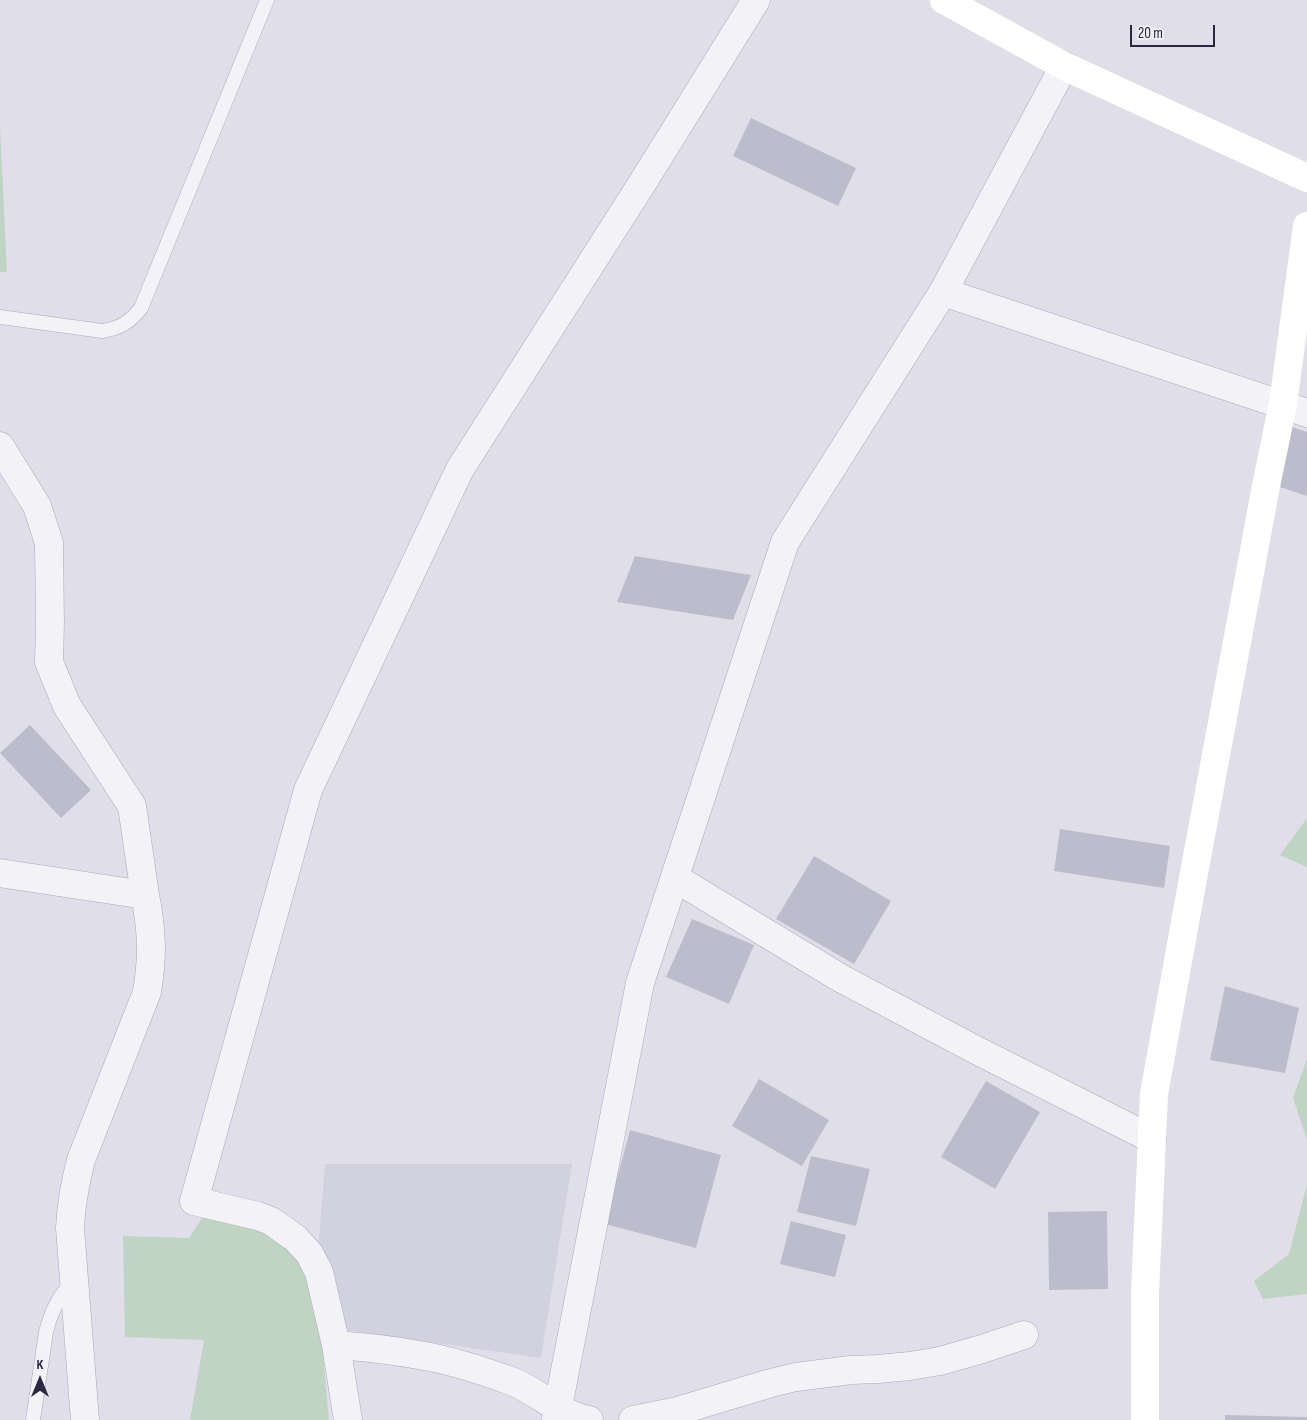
<!DOCTYPE html>
<style>
body{margin:0}
#map{position:relative;width:1307px;height:1420px;overflow:hidden;background:#e0dfe9;font-family:"Sofia Sans Condensed",sans-serif}
canvas{display:block}
.north{position:absolute;left:15px;top:1355px;width:50px;height:50px;-webkit-text-stroke:4px #efeff7;paint-order:stroke;rotate:0deg;font-size:14px;font-weight:700;line-height:20px;text-align:center;color:#292742}
.north::after{content:'';display:block;margin:auto;width:18px;height:22px;background:#292742;clip-path:polygon(50% 0,100% 100%,50% 72%,0 100%)}
.scale{position:absolute;left:1130px;top:25px;width:85px;height:22px;box-sizing:border-box;border:2px solid #292742;border-top:0;padding-left:6px;font-size:15px;line-height:18px;white-space:nowrap;color:#292742;-webkit-text-stroke:4px #efeff7;paint-order:stroke}
</style>
<div id="map">
<canvas width="1307" height="1420"></canvas>
<div class="north">K</div>
<div class="scale">20 m</div>
</div>
<script>
const c = document.querySelector('canvas').getContext('2d');
c.lineJoin = 'round';
function fill(path, color) {
  c.fillStyle = color;
  c.fill(path, 'evenodd');
}
function strokePath(path, color, width, dash) {
  c.strokeStyle = color;
  c.lineWidth = width;
  c.lineCap = dash ? 'butt' : 'round';
  c.setLineDash(dash || []);
  c.stroke(path);
}
const built = new Path2D(`
 M325,1164H572L541,1358L346,1330L318,1251Z`);
const green = new Path2D(`
 M0,126L7,272H0Z
 M1307,818V867L1280,855Z
 M1307,1059V1140L1293,1098Z
 M1307,1178V1294L1263,1299L1254,1281L1289,1254L1307,1184Z
 M208,1209L269,1230L303,1252L318,1299L329,1420H190L204,1340L125,1337L123,1236L189,1238Z`);
const building = new Path2D(`
 M751,118L856,168L838,206L733,156Z
 M1289,426L1307,432V496L1274,485Z
 M635,556L751,575L733,620L617,602Z
 M30,725L91,790L61,818L0,753Z
 M1060,829L1170,846L1164,888L1054,871Z
 M814,856L891,901L854,964L776,919Z
 M692,919L754,945L729,1004L666,977Z
 M1225,986L1299,1008L1285,1073L1210,1060Z
 M759,1079L829,1120L802,1166L732,1126Z
 M986,1081L1040,1112L995,1189L941,1157Z
 M630,1130L721,1155L696,1248L605,1224Z
 M811,1156L870,1169L856,1226L797,1212Z
 M1107,1211L1108,1289L1049,1290L1048,1212Z
 M791,1221L846,1235L835,1277L780,1264Z
 M1225,1415L1307,1417V1420H1225Z`);
const lane = new Path2D(`
 M0,317L102,331C121,328 130,322 141,308L267,0
 M33,1420L46,1332C51,1312 58,1297 73,1282`);
const street = new Path2D(`
 M943,292L1307,413
 M0,446L37,506L49,543L50,623L49,662L67,706L132,806L145,895L0,873
 M675,878L842,979L976,1050L1152,1139
 M336,1345C364,1347 392,1350 419,1355C450,1360 481,1370 511,1381C538,1391 560,1415 589,1420
 M85,1420L70,1228C71,1204 75,1183 81,1160L147,992C153,956 152,931 145,895
 M348,1420L336,1345L319,1272L309,1253L295,1238L271,1221L258,1216L194,1201L308,790L460,469L643,182L756,0
 M556,1420L558,1407L640,983L785,542L943,292L1064,66
 M633,1420L678,1411L771,1383L796,1377L851,1370L878,1369L910,1366L940,1361L982,1349L1024,1335`);
const secondary = new Path2D(`
 M944,0L1064,66L1307,178
 M1145,1420V1292L1154,1094L1192,884L1266,486L1283,404L1307,226`);
fill(built, '#d2d1df');
fill(green, '#c0d4c3');
fill(building, '#bdbccd');
strokePath(lane, '#a9a8b7', 15);
strokePath(street, '#a9a8b7', 29);
strokePath(lane, '#f3f2f7', 14);
strokePath(street, '#f3f2f7', 28);
strokePath(secondary, '#fff', 28);
</script>
